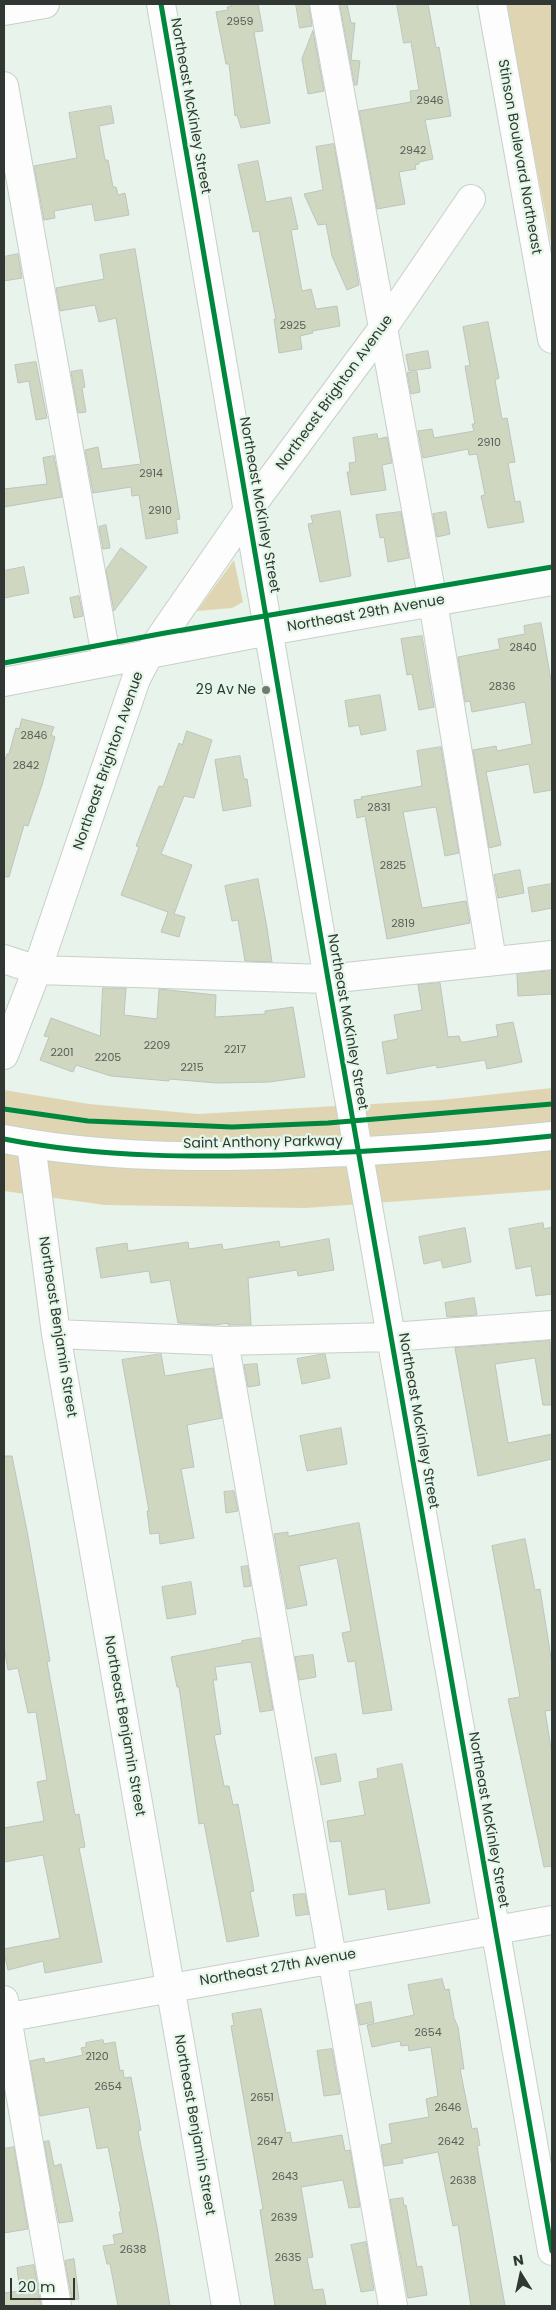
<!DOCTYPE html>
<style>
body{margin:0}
#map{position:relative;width:556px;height:2310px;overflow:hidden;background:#e8f3eb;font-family:Poppins,sans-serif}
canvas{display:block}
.frame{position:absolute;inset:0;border:5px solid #313833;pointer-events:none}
.north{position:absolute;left:496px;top:2250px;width:50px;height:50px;-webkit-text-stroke:4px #e4f7e8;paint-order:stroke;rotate:350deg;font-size:14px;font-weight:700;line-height:20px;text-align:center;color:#313833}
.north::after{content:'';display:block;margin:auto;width:18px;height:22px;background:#313833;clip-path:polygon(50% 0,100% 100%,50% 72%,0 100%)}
.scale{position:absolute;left:10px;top:2278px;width:65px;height:22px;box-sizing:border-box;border:2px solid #313833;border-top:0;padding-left:6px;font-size:15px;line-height:18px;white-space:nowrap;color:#313833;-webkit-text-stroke:4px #e4f7e8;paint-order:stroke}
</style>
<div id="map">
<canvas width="556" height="2310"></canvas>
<div class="frame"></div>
<div class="north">N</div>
<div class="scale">20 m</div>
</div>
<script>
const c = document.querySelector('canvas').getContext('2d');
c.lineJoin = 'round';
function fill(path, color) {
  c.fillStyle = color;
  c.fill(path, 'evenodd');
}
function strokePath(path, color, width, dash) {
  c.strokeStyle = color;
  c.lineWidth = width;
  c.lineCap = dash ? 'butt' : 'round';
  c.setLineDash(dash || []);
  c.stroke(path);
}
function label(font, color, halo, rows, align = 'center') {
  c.font = font + ' Poppins,sans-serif';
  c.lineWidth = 4.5;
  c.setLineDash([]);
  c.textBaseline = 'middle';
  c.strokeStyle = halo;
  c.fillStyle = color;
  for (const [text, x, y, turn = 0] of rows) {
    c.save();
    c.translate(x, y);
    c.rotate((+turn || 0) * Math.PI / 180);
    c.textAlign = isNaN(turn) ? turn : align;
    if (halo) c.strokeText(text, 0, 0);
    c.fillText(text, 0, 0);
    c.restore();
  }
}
const green = new Path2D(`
 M505,4H552V248Z
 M234,560L243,602L232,608L197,611Z
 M552,1088V1190L306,1208L105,1205L4,1191V1090L89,1104L198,1114L441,1100Z`);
const building = new Path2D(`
 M231,4H258L263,31L254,32L270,123L241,128L237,115L235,116L229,64H226L216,12L228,10L227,7L231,6Z
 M296,4H309L312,26L300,28Z
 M340,4H347L351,23H355L351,60L360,61L357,85H355Z
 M397,4H428L436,48L439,47L451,116L425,120L433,159L419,162V164L415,165L416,169L399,172L405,204L377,209L359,111L411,102L410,91L419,90L411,42L404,43Z
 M313,31L324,91L308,94L302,59Z
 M111,106L114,123L99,126L105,160H108L113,187H116L118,195L125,193L129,215L95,221L92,204L54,211L55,218L44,220L34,166L77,158L69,113Z
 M334,144L359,285L347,290L332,256L326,224L318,225L304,194L323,190L316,147Z
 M258,161L266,202L291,197L298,229L291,230L302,291L311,289L316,309L337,306L340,326L312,331L313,333L300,336L302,349L279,353L274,319H276L259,231L253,232L238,165Z
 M135,249L180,519L176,520L178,533L146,539L139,495L132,496L131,487L93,493L85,450L98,447L102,469L141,464L116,318L99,322L95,305L60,311L56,288L104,279L100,255Z
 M18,254L22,278L4,281V257Z
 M488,322L499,378L495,380L502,419L507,418L515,462L508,463L515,502L520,501L524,522L488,528L481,496L485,495L477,454L469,455L468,449L423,458L418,431L432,429L434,438L474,431L472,424H475L465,366H470L463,327Z
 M428,351L431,368L409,371L406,355Z
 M36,362L47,418L36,420L29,381L18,383L15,365Z
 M82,370L85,387L82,388L86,412L78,413L71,372Z
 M417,372L420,392L411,394L407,373Z
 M377,434L378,439L387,437L392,463L382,465L386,490L351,495L347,472H350L349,463L356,462L353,438Z
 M54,456L62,497L4,507V489L47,484L43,458Z
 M340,511L351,576L320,582L308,524L313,523L311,516Z
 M401,512L409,558L388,562L384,537L380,538L376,515Z
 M446,512L450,534L437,537L433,514Z
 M106,525L110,548L103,549L99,527Z
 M121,548L147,567L114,611L106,570Z
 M24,567L29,593L4,598V571Z
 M79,596L83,616L74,618L70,598Z
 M541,623L552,686V790L534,793L529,764L486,772L501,845L489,848L473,750L496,746L497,751L532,744L525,702L472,712L470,701L465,702L458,657L500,649L498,639L525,634L524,626Z
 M422,636L434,707L419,710L412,674L407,675L401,639Z
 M380,695L386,730L361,735L359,725L349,727L345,701Z
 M22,719L54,727L51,735L55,737L42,785L28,826L24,825L9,877H4V763L7,754H9L16,728L19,729Z
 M187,731L212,740L194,798L184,796L161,854L192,865L174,914L185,917L179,937L161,932L168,912L121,895L139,847L136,846L159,786L163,787L179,743L182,745Z
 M441,747L459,853L445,856L436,807L403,812L422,908L466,901L470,923L387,939L365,816L357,818L354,800L362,799L361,797L422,786L417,751Z
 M240,756L244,779H247L251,806L223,811L215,760Z
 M520,870L524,893L498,898L494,875Z
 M258,879L267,928L272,962L245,961L238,920L232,921L225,886Z
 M552,884V908L532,912L528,888Z
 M552,971V994L518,996L517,974Z
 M440,983L448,1037L459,1036L461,1042H465L498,1036L496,1025L513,1022L522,1062L487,1069L485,1060L437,1068L436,1065L387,1074L382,1042L398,1039L394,1015L422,1010L418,985Z
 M103,988H126L124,1015L157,1019L159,989L216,995L215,1017L265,1014V1011L293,1007L305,1077L269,1082L217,1083L169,1079V1081L111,1076L76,1065L73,1072L40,1060L49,1037L44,1036L51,1018L100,1036Z
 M543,1223L544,1229L552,1227V1294L536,1296L531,1266L516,1269L509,1229Z
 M465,1228L471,1262L443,1268L441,1260L424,1264L419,1237Z
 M329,1239L334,1270L298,1276L297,1270L248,1278L251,1325H228V1323L215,1325L178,1323L170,1280L151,1283L149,1271L101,1278L96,1248L127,1243L128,1251L188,1242L189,1249L222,1244L223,1250L279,1241L280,1247Z
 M474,1298L477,1315L447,1317L445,1303Z
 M550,1341L552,1405H543L535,1358L495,1364L508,1443L552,1434V1459L478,1476L455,1348Z
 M161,1354L165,1376L213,1368L222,1418L187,1425L194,1467L181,1469L194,1538L160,1544L159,1533L150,1534L147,1511H149L122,1360Z
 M325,1354L330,1378L302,1384L297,1359Z
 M257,1364L260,1385L248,1387L244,1365Z
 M341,1428L347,1464L307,1471L300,1436Z
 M4,1456H12L27,1531L50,1661L47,1662L75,1815L79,1814L85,1847L79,1848L102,1962L45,1973L43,1961L8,1970L4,1953V1949L60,1938L43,1855L4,1862V1828L44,1821L37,1782L47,1780L36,1712L28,1713L18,1668L8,1670L4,1647Z
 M234,1491L238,1511L226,1513L224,1492Z
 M359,1523L392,1710L363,1714L355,1661L348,1662L342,1633L351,1631L337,1558L299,1566L307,1605L287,1609L274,1534L288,1532V1536Z
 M525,1539L535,1590L540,1589L552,1664V1710L545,1711L552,1754V1866L544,1867L508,1699L520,1697L492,1546Z
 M248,1566L251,1586L244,1587L241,1567Z
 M191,1582L196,1614L167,1619L162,1587Z
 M260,1638L273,1710L260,1712L251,1662L215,1667L217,1680H213L221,1734L214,1735L224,1786H229L233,1805L238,1804L254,1891L250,1892L259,1936L227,1942L204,1823L199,1824L179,1687H177L171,1657L242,1643V1641Z
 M313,1655L316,1677L299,1680L295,1657Z
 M336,1754L341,1781L321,1785L315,1758Z
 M402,1764L430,1903L388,1910L385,1889L349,1895L341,1841L330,1842L327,1821L365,1815L359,1782L378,1778L377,1769Z
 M305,1894L309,1914L296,1916L293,1895Z
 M442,1979L445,1990L449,1989L454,2018L458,2027L464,2069H460L472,2129L477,2128L480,2145L477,2146L505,2306H471L458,2225L453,2226L438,2152L402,2159L403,2163L384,2166L381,2145L392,2143L389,2124L429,2117L426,2099L438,2096L431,2047L409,2051L408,2045L401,2046L400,2041L372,2047L367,2025L414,2015L408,1985Z
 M371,2002L374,2022L360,2025L356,2005Z
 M261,2009L286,2133L290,2132L292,2143L342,2135L345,2151L350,2150L360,2207L349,2208L343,2180L301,2187L313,2257L307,2258L313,2290L323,2289L326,2306H275L260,2210L263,2209L231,2026L234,2025L232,2014Z
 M103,2040L104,2044L115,2042L120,2071L123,2070L124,2078L131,2077L141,2130L138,2131L157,2227L170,2306H118L110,2264H107L103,2246L115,2244L113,2235L123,2233L119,2212H121L108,2147L97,2149L89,2107L40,2116L30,2061L44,2058L45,2063L83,2055L81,2048L86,2047V2043Z
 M332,2049L340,2094L324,2096L317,2051Z
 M49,2141L54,2166L61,2164L73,2221L59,2223L44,2142Z
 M14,2147L28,2229L4,2233V2149Z
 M403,2198L404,2206L406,2205L417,2267L422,2266L427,2295L408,2298L390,2200Z
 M366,2242L374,2290L361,2292L351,2245Z
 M74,2259L79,2299L72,2300L65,2261Z
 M34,2265L41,2306H4V2293L20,2291L17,2268Z`);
const minor = new Path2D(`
 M161,4L328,979L552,2251
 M324,4L433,602L492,960
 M492,4L552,339
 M4,11L45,4
 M4,86L107,662
 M4,682L269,631L552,581
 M4,959L37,970L328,979L552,955
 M4,1055L37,970L136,679L149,654L249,509L383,328L471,199
 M4,1139C102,1158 203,1158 302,1154C386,1151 469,1145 552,1136
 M31,1144L56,1334L226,2306
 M56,1334L224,1341L391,1337L552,1325
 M224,1341L393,2306
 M4,2000L57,2306
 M4,2018L552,1920`);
const cycleway = new Path2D(`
 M161,4L328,979L552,2251
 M4,663L165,633L552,567
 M4,1109L88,1121L232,1127L328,1123L552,1104
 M4,1139C102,1158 203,1158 302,1154C386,1151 469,1145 552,1136`);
const markers = [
 [266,690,5,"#717973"]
];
const numberNames = [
 ["2959",240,22],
 ["2946",430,101],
 ["2942",413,151],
 ["2925",293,326],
 ["2910",489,443],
 ["2914",151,474],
 ["2910",160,511],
 ["2840",523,648],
 ["2836",502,687],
 ["2846",34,736],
 ["2842",26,766],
 ["2831",379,808],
 ["2825",393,866],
 ["2819",403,924],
 ["2209",157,1046],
 ["2217",235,1050],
 ["2201",62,1053],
 ["2205",108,1058],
 ["2215",192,1068],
 ["2654",428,2033],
 ["2120",97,2057],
 ["2654",108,2087],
 ["2651",262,2098],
 ["2646",448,2108],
 ["2647",270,2142],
 ["2642",451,2142],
 ["2643",285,2177],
 ["2638",463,2181],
 ["2639",284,2218],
 ["2638",133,2250],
 ["2635",288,2258]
];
const streetNames = [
 ["Northeast McKinley Street",190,106,80],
 ["Stinson Boulevard Northeast",519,157,80],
 ["Northeast Brighton Avenue",335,393,-54],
 ["Northeast McKinley Street",259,505,80],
 ["Northeast 29th Avenue",366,614,-10],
 ["Northeast Brighton Avenue",109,761,-71],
 ["Northeast McKinley Street",347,1022,80],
 ["Saint Anthony Parkway",263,1143,-1],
 ["Northeast Benjamin Street",57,1327,81],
 ["Northeast McKinley Street",418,1421,80],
 ["Northeast Benjamin Street",124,1726,80],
 ["Northeast McKinley Street",488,1820,80],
 ["Northeast 27th Avenue",278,1968,-10],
 ["Northeast Benjamin Street",194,2125,80]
];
const poiNames = [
 ["29 Av Ne",256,690]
];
fill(green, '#e0d5b2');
fill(building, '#cfd7c1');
strokePath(building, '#bec3bc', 1);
strokePath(minor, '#c7d0ca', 30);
strokePath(minor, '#fcfdfc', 28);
strokePath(cycleway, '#00873e', 5);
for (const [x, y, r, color] of markers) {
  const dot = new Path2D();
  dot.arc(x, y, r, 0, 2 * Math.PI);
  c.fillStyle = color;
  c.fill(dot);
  strokePath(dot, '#e4f7e8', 2);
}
label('11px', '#586056', null, numberNames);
label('14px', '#313833', '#e4f7e8', streetNames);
label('14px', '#313833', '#e4f7e8', poiNames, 'right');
</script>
